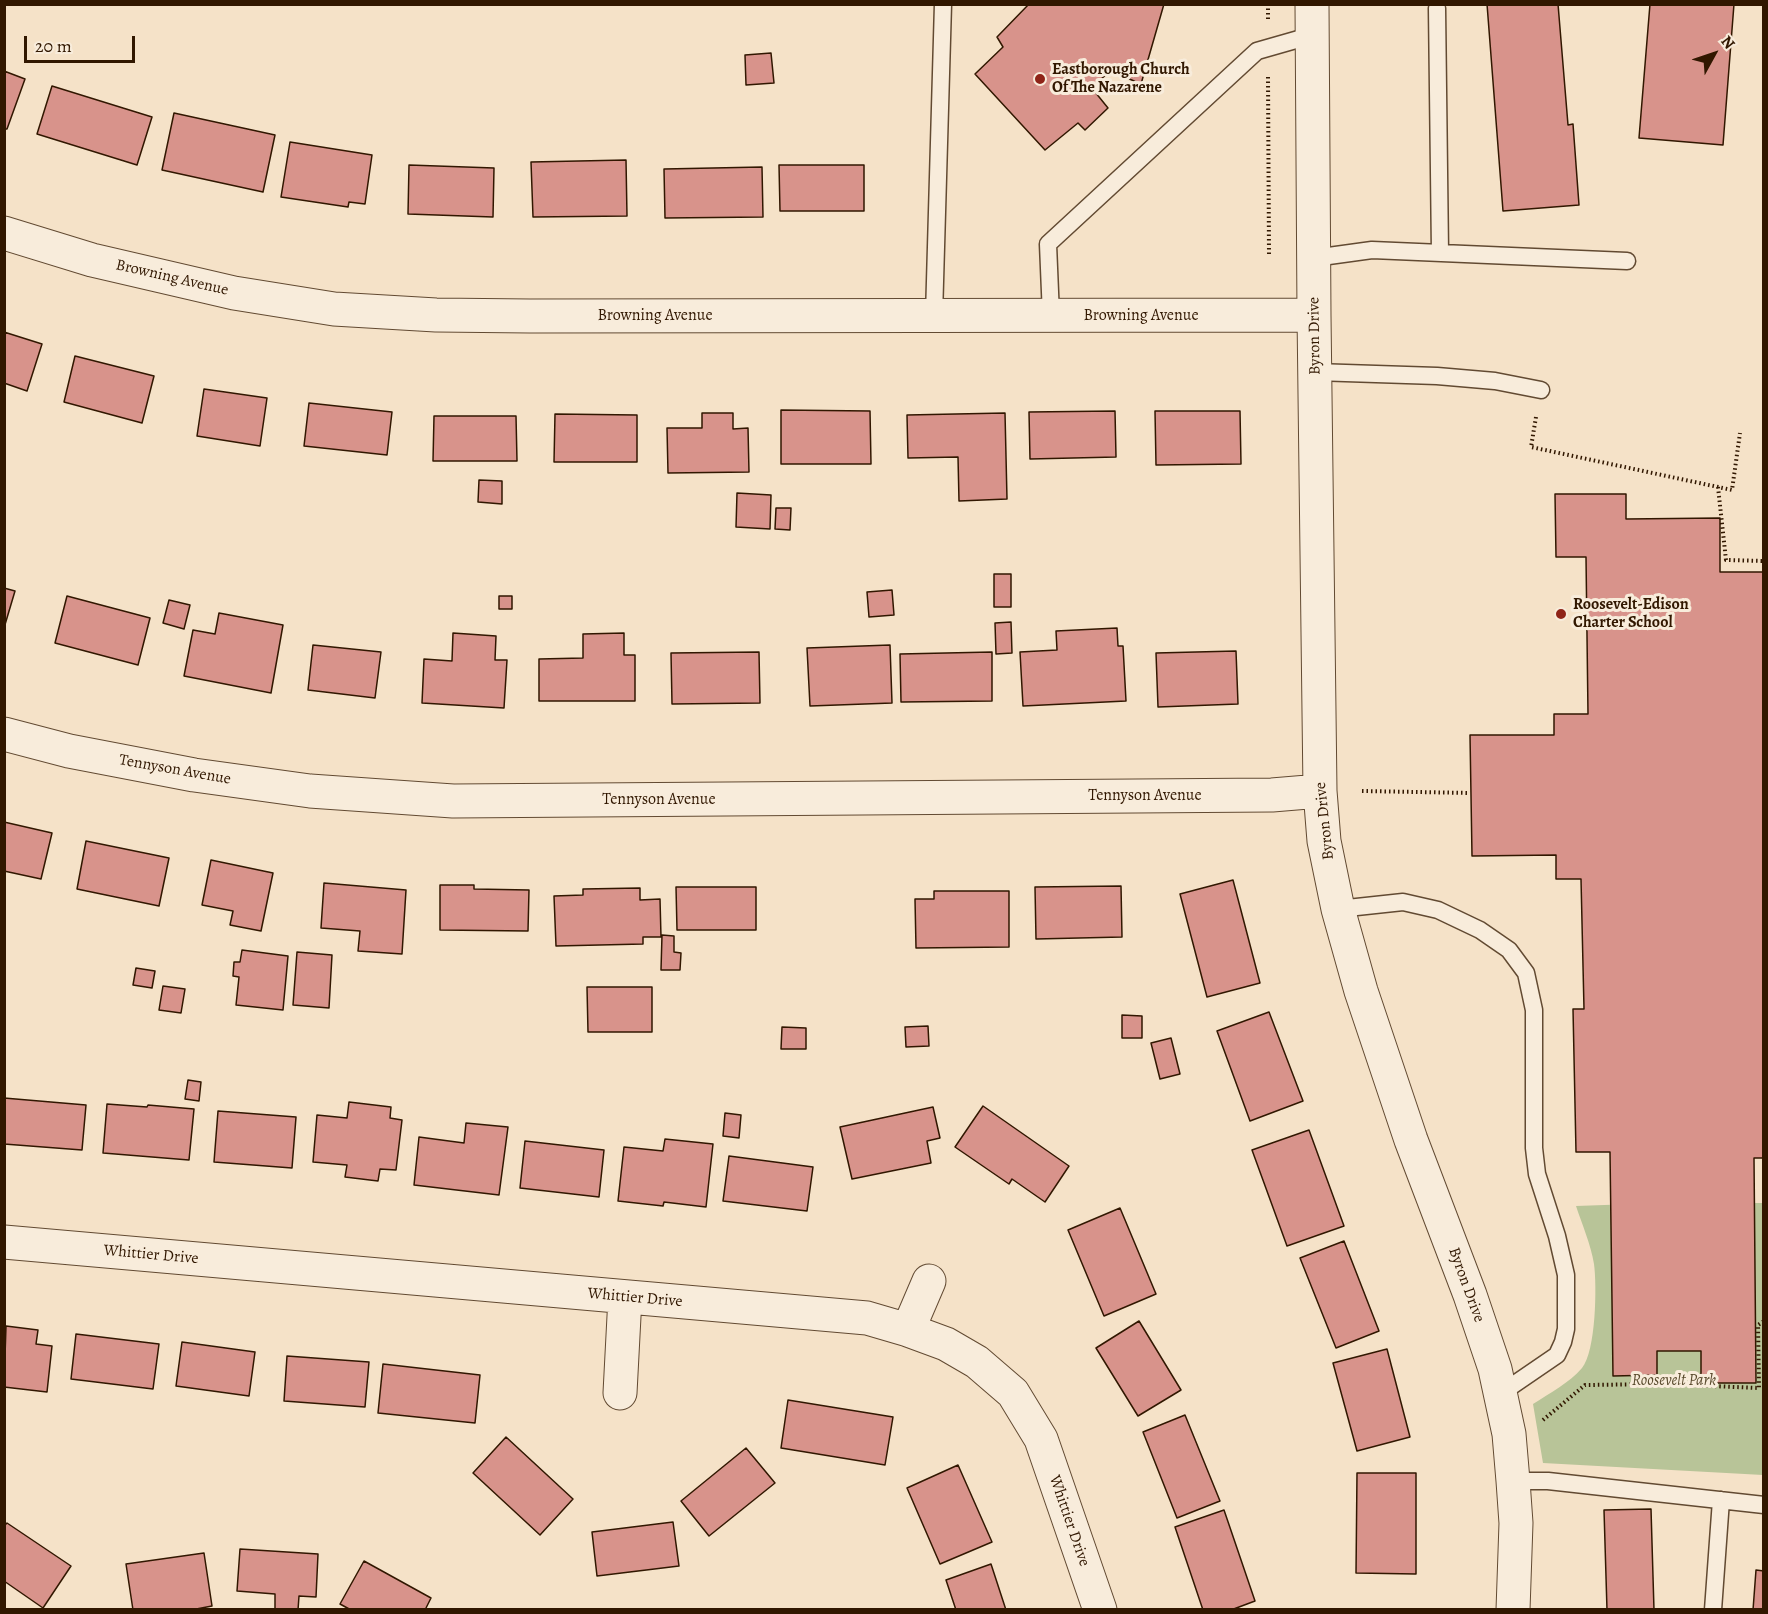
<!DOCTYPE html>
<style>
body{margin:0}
#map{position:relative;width:1768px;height:1614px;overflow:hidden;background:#f5e2c8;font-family:Alegreya,serif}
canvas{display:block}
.frame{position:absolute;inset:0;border:6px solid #311700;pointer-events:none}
.north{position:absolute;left:1684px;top:24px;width:60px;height:60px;-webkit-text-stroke:4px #f8ecdb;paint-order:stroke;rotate:50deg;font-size:16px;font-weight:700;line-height:24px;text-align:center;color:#311700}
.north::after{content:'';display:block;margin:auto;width:21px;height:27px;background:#311700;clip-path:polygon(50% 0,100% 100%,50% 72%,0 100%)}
.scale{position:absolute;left:24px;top:36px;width:111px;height:27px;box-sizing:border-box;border:3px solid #311700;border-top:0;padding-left:8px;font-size:18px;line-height:21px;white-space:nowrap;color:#311700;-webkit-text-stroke:4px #f8ecdb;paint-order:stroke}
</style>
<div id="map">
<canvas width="1768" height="1614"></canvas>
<div class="frame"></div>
<div class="north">N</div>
<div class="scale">20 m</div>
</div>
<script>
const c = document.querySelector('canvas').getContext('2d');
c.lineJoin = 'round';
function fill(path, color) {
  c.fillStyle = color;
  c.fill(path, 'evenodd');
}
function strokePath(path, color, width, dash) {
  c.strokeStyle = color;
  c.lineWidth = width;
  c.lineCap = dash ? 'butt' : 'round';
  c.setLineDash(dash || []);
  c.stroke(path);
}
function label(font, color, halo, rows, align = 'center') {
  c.font = font + ' Alegreya,serif';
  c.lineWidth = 6;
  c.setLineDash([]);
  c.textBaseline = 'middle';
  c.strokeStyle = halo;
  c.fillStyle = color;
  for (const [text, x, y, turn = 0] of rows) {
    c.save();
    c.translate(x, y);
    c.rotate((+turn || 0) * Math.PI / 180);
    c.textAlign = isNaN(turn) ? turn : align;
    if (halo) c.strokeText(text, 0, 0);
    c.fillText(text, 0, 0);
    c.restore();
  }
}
const green = new Path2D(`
 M1661,1203H1763V1475L1543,1463L1533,1404C1550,1393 1569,1383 1582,1368C1596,1351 1597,1286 1594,1264C1591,1245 1582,1224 1576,1206Z`);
const building = new Path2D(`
 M1029,4H1164L1141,84L1111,71L1091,87L1108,108L1085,130L1078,123L1045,150L975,74L1003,47L997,37Z
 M1487,4H1558L1568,125L1573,124L1579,205L1503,211Z
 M1650,4H1734L1723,145L1639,138Z
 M771,53L774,83L746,85L745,55Z
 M4,71L25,79L7,129H4Z
 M52,86L152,117L137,165L37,134Z
 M174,113L275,135L263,192L162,170Z
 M290,142L372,155L365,204L349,202L348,207L281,197Z
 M626,160L627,216L533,217L531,162Z
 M409,165L494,168L493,217L408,214Z
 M779,165H864V211H780Z
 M762,167L763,217L665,218L664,169Z
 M4,332L42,344L27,391L4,383Z
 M75,356L154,376L142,423L64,402Z
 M204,389L267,398L260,446L197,436Z
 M309,403L392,412L387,455L304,446Z
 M781,410L870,411L871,464H781Z
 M1115,411L1116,457L1030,459L1029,412Z
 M1155,411H1240L1241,464L1156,465Z
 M702,413H733V429L748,428L749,472L668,473L667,428H702Z
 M1005,413L1007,499L959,501L958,457L908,458L907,415Z
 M555,414L637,415V462H554Z
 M434,416H516L517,461H433Z
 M479,480L502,481V504L478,502Z
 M737,493L771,495L770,529L736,527Z
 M1555,494H1626V519L1720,518V572H1764V1158H1754L1756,1383H1701V1351H1657V1375L1613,1376L1610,1152H1576L1573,1009H1584L1581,879H1556V855L1472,856L1470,735H1554V714H1588L1586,557H1556Z
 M776,508H791L790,530L775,529Z
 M994,574H1011V607H994Z
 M4,588L15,591L4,628Z
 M892,590L894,615L869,617L867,592Z
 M67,596L150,618L138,665L55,643Z
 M499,596H512V609H499Z
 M169,600L190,605L184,629L163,623Z
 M219,613L283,625L271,693L184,676L193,630L215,634Z
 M1011,622L1012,653L996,654L995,623Z
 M1117,628L1118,646H1123L1126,701L1023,706L1020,652L1057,650L1056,631Z
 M453,633L496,636L495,660H507L504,708L422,703L424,659L452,661Z
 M624,633V655H635V701H539V659L583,658V634Z
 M313,645L381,652L375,698L308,690Z
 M890,645L892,703L810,706L807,648Z
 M1236,651L1238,704L1158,707L1156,653Z
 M759,652L760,703L672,704L671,653Z
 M992,652V701L901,702L900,654Z
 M4,822L52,833L41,879L4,871Z
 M86,841L169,858L159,906L77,889Z
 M211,860L273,873L261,931L230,925L233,911L202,905Z
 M1233,880L1260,983L1207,997L1180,894Z
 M324,883L406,890L402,954L358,951L360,931L321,928Z
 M440,885H474V889L529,890L528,931L440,930Z
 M1121,886L1122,937L1036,939L1035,887Z
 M676,887H756V930H677Z
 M640,888V900L660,899L661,937H643V944L556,946L554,896L583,895V889Z
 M934,891H1009V947L916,948L915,899H934Z
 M662,935L674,936V952L681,953L680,970H661Z
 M242,950L288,956L283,1010L236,1005L239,977L233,976L234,962H240Z
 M297,952L332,955L329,1008L293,1005Z
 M136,968L155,971L152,988L133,985Z
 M163,986L185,989L181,1013L159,1010Z
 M587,987H652V1032H588Z
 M1269,1012L1303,1101L1250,1121L1217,1031Z
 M1122,1015L1142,1016V1038H1122Z
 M928,1026L929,1046L906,1047L905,1027Z
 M782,1027L806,1028V1049H781Z
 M1171,1038L1180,1074L1160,1079L1151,1043Z
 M188,1080L201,1082L199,1101L185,1099Z
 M4,1098L86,1105L82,1150L4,1144Z
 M349,1102L391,1107L390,1118L402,1120L396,1170L380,1169L378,1181L345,1177L347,1165L313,1162L317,1115L347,1118Z
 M107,1104L147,1107L148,1105L194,1109L189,1160L103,1153Z
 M983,1106L1069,1166L1045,1202L1012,1179L1009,1184L955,1147Z
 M933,1107L940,1138L927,1141L931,1163L852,1179L840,1127Z
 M218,1111L296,1117L292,1168L214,1162Z
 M725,1113L741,1115L739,1138L723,1136Z
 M466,1123L508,1127L499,1195L414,1185L419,1137L464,1143Z
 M1309,1130L1344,1226L1287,1246L1252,1150Z
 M665,1139L713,1144L706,1207L664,1202L663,1206L618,1201L624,1147L663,1151Z
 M525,1141L604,1150L599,1197L520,1188Z
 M729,1156L813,1167L807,1211L723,1201Z
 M1120,1208L1156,1294L1104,1316L1068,1230Z
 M1344,1241L1379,1331L1336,1348L1300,1258Z
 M1139,1321L1181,1390L1138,1416L1096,1348Z
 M6,1326L38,1330L36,1344L52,1346L47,1392L4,1387Z
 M76,1334L159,1344L153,1389L71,1379Z
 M182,1342L255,1352L249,1396L176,1386Z
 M1387,1349L1410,1437L1357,1451L1333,1363Z
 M287,1356L369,1362L365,1407L284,1401Z
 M383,1364L480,1375L475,1423L378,1413Z
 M788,1400L893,1417L885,1465L781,1448Z
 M1185,1415L1220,1501L1177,1518L1143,1432Z
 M506,1437L573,1499L540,1535L473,1473Z
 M746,1448L775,1483L709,1536L681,1501Z
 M958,1465L992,1542L940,1564L907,1488Z
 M1357,1473H1416V1574L1356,1573Z
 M1651,1509L1654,1610H1607L1604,1510Z
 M1224,1510L1255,1601L1231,1610H1203L1175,1527Z
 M673,1522L679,1566L597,1576L592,1532Z
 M7,1523L71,1566L43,1608L4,1581V1526Z
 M240,1549L318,1554L316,1597L299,1596L298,1610H275V1594L237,1591Z
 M204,1553L212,1606L191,1610H133L126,1564Z
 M364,1561L431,1598L425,1610H351L340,1604Z
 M991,1564L1006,1610H956L946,1580Z
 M1756,1570L1764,1571V1610H1753Z`);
const path = new Path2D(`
 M1268,4V19
 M1268,77L1269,254
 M1536,417L1531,447L1732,490L1740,433
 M1718,487L1726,560L1764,561
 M1362,791L1470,793
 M1543,1420L1585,1385L1664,1384L1759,1388L1758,1325L1764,1321`);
const service = new Path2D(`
 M1437,8L1440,253
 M1314,258L1372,250L1627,261
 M934,316L943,4
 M1051,316L1048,244L1257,51L1313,35
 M1315,372L1437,376L1495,381L1541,390
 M1338,909L1403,902L1438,910L1480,930L1509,950L1526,973L1534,1010V1148L1537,1174L1557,1236L1566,1275V1329L1563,1342L1557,1355L1500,1394
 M1513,1481H1548L1764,1505
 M1713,1610L1721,1500`);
const minor = new Path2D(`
 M1312,4L1314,315L1320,791L1324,841L1338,909L1361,991L1411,1140L1470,1295L1495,1369L1509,1434L1513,1481L1516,1523L1513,1610
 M4,233L92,260L234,293L334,309L436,315L530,316L1314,315
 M4,734L69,751L194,775L310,791L453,801L1272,795L1320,791
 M4,1242L867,1318L908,1330L946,1344L977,1362L1013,1393L1041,1439L1100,1610
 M908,1330L929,1281
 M620,1393L625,1297`);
const markers = [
 [1040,79,6,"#8f2418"],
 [1561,614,6,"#8f2418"]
];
const poiNames = [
 ["Eastborough Church",1052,70],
 ["Of The Nazarene",1052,88],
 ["Roosevelt-Edison",1573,605],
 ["Charter School",1573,623]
];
const streetNames = [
 ["Browning Avenue",172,278,13],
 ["Browning Avenue",655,316],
 ["Browning Avenue",1141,316],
 ["Byron Drive",1315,336,-91],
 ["Tennyson Avenue",175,770,10],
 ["Tennyson Avenue",1145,796],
 ["Tennyson Avenue",659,800],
 ["Byron Drive",1325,821,-96],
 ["Whittier Drive",151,1255,5],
 ["Byron Drive",1466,1285,70],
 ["Whittier Drive",635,1298,5],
 ["Whittier Drive",1069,1521,71]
];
const parkNames = [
 ["Roosevelt Park",1674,1381]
];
fill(green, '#b8c498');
fill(building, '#d8938b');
strokePath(building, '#311700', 1.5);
strokePath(service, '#624a32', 19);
strokePath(minor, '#624a32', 35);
strokePath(path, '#311700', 4, [1.5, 3]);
strokePath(service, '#f8ecdb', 16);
strokePath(minor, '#f8ecdb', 33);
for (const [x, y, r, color] of markers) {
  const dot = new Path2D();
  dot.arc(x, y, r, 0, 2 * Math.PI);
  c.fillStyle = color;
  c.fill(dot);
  strokePath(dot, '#f8ecdb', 2);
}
label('bold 16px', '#311700', '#f8ecdb', poiNames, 'left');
label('16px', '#311700', '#f8ecdb', streetNames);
label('italic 16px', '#5a4b2e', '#f8ecdb', parkNames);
</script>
